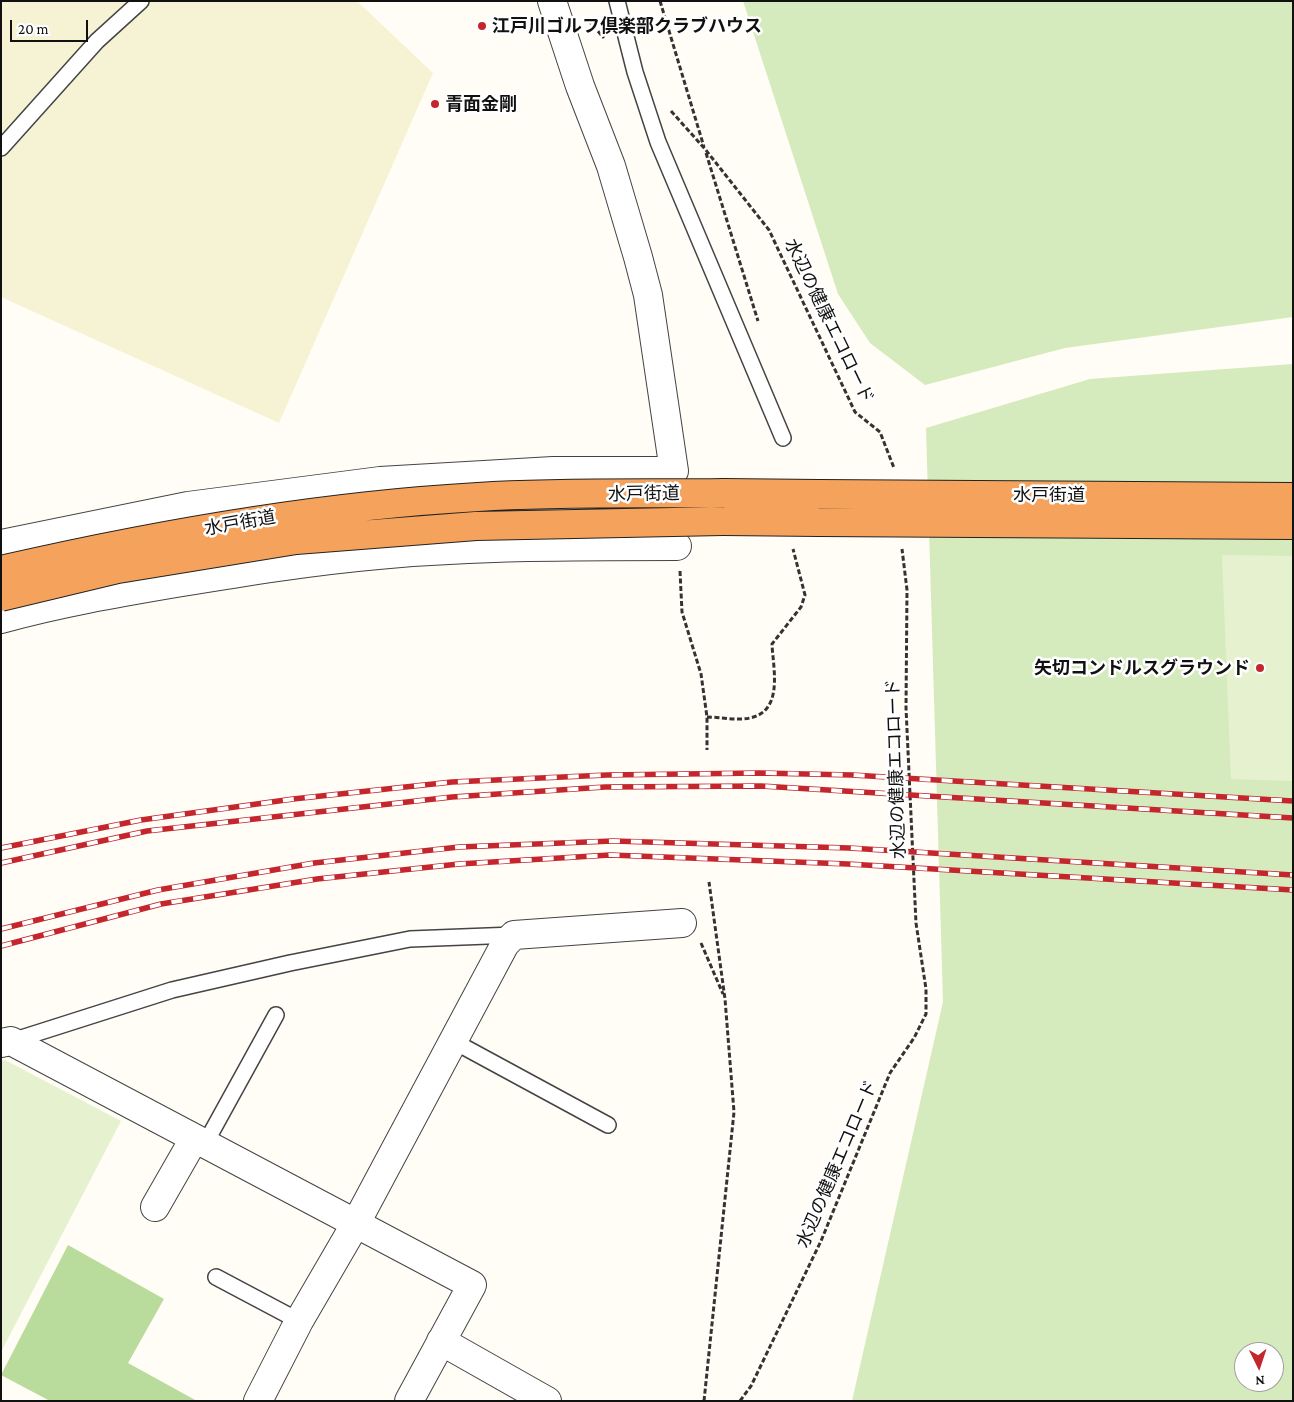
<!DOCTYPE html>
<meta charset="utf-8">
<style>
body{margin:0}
#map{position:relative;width:1294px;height:1402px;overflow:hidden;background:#fffdf5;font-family:"Crimson Pro",serif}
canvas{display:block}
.frame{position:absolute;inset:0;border:2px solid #111;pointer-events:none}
.north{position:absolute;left:1234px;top:1342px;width:50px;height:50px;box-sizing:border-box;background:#fff;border:1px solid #a0a0a0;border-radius:50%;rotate:176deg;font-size:14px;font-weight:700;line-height:20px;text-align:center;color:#111}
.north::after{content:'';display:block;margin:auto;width:18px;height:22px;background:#c4262e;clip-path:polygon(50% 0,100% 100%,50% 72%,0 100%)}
.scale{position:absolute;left:10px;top:20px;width:78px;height:22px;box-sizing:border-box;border:2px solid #111;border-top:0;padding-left:6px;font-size:15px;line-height:18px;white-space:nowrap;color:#111;-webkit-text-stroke:4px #fff;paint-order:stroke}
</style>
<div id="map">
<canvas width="1294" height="1402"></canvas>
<div class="frame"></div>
<div class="north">N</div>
<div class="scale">20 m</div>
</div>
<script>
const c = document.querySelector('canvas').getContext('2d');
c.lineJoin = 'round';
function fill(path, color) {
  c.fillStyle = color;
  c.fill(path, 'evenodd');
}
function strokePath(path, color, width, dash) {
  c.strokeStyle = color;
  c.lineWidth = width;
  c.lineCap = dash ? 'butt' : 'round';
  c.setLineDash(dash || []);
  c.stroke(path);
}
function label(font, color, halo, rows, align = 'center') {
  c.font = font + ' "Crimson Pro","Noto Sans JP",serif';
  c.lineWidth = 5;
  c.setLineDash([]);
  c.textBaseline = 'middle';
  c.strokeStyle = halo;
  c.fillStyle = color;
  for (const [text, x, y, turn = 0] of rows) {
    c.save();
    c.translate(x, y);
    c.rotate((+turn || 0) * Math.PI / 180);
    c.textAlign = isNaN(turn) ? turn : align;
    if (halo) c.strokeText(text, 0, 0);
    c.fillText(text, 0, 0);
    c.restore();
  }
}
const farmland = new Path2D(`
 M1,1H357L433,73L279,423L1,297Z`);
const green = new Path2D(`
 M743,1H1293V317L1065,348L925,385L870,343L838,294Z
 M1293,364V1401H852L943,1002L926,428L1090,379ZM1244,1352H1274V1382H1244Z`);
const forest = new Path2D(`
 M68,1245L164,1299L128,1363L197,1401H50L1,1375Z`);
const pitch = new Path2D(`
 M1222,555L1293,556V781L1231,779Z
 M5,1060L121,1121L1,1352V1061Z`);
const path = new Path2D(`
 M660,1L704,147
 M588,20L604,38
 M671,111L705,149L769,230L855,412L880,432L894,468
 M706,153L758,321
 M680,571L682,612L701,674L707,717V750
 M707,717C720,717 737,721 750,718C784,711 773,668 772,644L801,607L805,595L793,549
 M701,943L723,994
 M704,1401L734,1112L725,999L709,882
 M740,1401L751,1386L821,1241L890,1073L914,1038L926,1014V989L916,923L906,708L907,590L902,549`);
const lane = new Path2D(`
 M617,1L635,72L658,142L783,438
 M1,148L97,41L141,1
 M12,1041L172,990L290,963L410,939L514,935
 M453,1041L608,1125
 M205,1144L276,1015
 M216,1277L299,1321`);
const street = new Path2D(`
 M1,544L188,506L380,481L553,471H674L648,295L638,257L611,166L580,86L552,1
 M1,619C59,603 117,593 176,583C243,572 310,561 378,555C478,546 578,546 677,546
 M1,1043L11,1041L472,1285L409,1401
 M155,1207L194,1139
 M441,1341L547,1401
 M258,1401L299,1321L356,1223L505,944L514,935L682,923`);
const highway = new Path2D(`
 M724,493L819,494
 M723,521L819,522`);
const rail = new Path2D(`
 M1,848L141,820L293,799L452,782L607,775L760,773L852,775L1293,801
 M1,863L147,831L452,797L605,787L761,786L1293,818
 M1,929L158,890L314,863L459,847L613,841L849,848L1293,875
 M1,946L161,904L317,879L459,864L610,855L848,864L1293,890`);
const highwayBridge = new Path2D(`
 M819,494L1293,497
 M819,522L1293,525
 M1,570C158,534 317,506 478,497C560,492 642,494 724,493
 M1,597L118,569L296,540L476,526L723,521`);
const markers = [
 [482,26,5,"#c4262e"],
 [435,104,5,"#c4262e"],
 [1260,668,5,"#c4262e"]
];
const poiNames = [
 ["江戸川ゴルフ倶楽部クラブハウス",492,26],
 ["青面金剛",445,104],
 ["矢切コンドルスグラウンド",1250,668,"right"]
];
const streetNames = [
 ["水辺の健康エコロード",829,321,64],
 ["水戸街道",644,494,-1],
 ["水戸街道",1049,495],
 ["水戸街道",240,523,-10],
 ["水辺の健康エコロード",896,769,-92],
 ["水辺の健康エコロード",837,1164,-67]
];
fill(farmland, '#f6f3d4');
fill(green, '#d5ebbd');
fill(forest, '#b9dc9c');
fill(pitch, '#e6f2cf');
strokePath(lane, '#444', 18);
strokePath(street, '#444', 30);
strokePath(highway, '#222', 30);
strokePath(path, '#333', 3, [5, 2.5]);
strokePath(lane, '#fff', 15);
strokePath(street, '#fff', 28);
strokePath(highway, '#f5a25d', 28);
strokePath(rail, '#c4262e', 5.5);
strokePath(rail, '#fff', 4, [11]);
strokePath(highwayBridge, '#222', 30, []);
strokePath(highwayBridge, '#f5a25d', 28);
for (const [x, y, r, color] of markers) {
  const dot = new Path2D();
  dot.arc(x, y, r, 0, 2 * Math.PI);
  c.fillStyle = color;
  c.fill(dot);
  strokePath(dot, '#fff', 2);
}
label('bold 18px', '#111', '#fff', poiNames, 'left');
label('18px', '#111', '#fff', streetNames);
</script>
